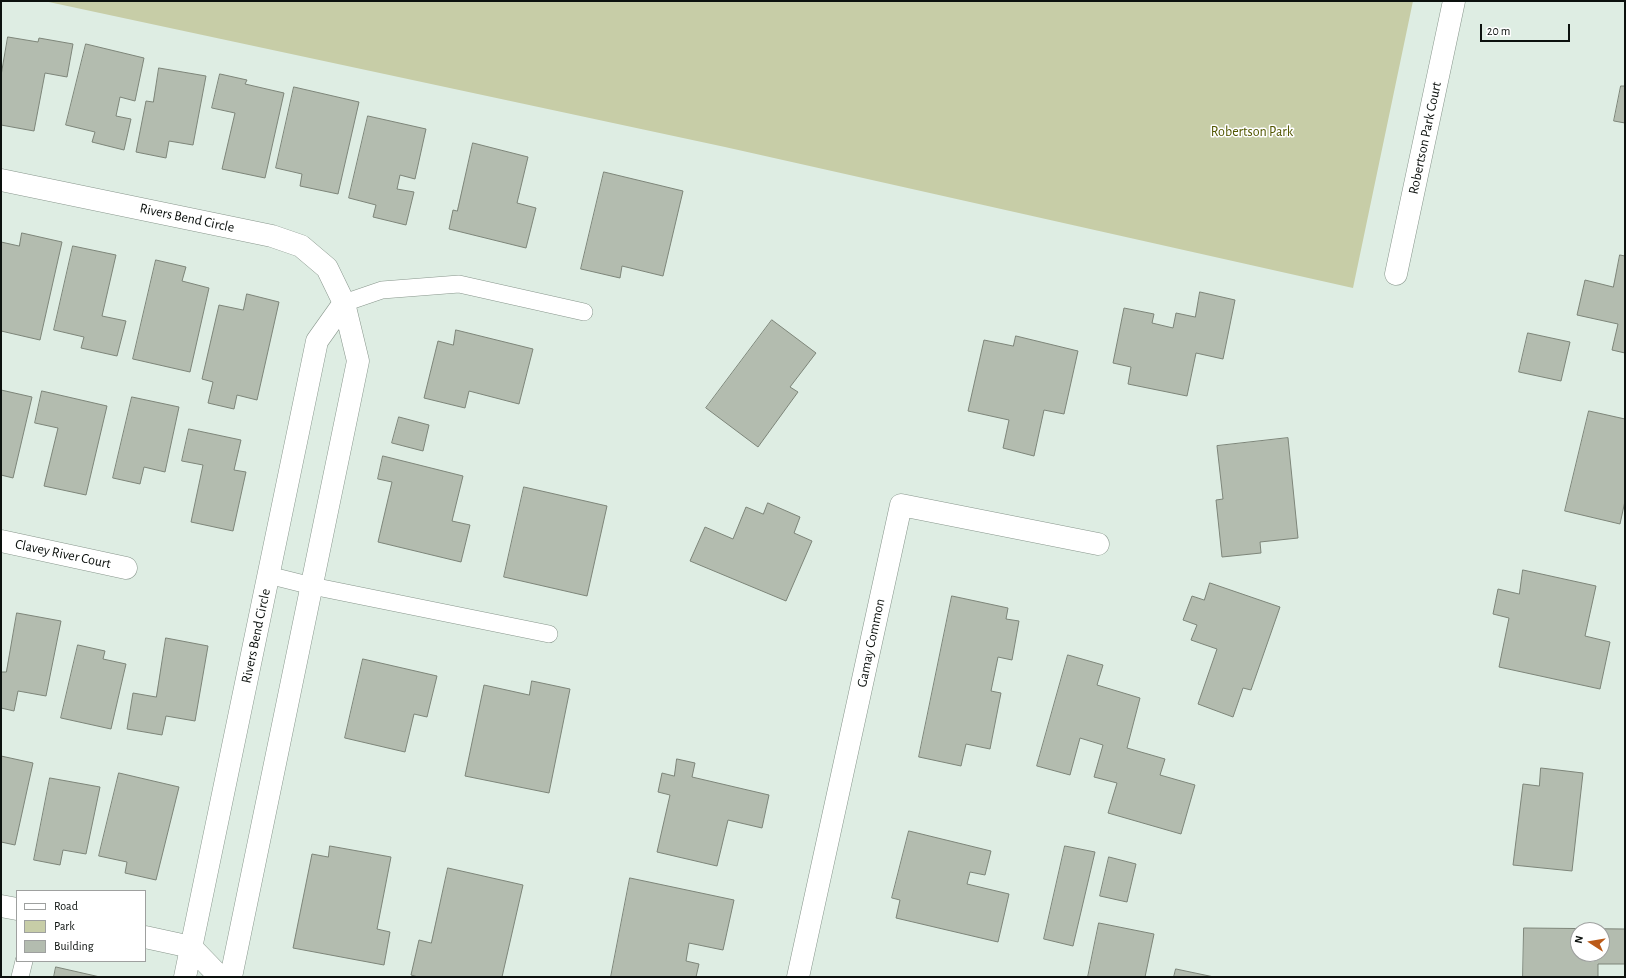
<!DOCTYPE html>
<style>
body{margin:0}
#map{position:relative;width:1626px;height:978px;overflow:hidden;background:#deede3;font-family:"Alegreya Sans",sans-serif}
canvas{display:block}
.frame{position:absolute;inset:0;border:2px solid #0c110e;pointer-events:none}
.legend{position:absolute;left:16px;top:890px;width:130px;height:72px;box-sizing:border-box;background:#fff;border:1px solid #9ea09f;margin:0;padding:5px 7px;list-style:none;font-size:12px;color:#0c110e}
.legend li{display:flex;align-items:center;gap:8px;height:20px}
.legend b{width:20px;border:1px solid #9ea09f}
.north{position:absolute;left:1570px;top:922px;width:40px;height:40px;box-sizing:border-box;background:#fff;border:1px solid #9ea09f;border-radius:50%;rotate:282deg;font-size:11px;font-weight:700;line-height:16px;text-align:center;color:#0c110e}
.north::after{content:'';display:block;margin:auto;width:14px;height:18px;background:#bb5a18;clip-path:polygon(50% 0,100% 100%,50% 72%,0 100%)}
.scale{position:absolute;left:1480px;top:24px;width:90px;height:18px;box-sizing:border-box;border:2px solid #0c110e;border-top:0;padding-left:5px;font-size:12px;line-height:14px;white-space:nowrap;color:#0c110e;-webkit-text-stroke:3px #fff;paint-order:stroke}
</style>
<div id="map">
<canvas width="1626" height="978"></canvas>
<div class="frame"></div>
<ul class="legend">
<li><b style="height:5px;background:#fff"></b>Road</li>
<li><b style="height:11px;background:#c7cda7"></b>Park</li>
<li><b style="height:11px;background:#b3bcaf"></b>Building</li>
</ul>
<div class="north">N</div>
<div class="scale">20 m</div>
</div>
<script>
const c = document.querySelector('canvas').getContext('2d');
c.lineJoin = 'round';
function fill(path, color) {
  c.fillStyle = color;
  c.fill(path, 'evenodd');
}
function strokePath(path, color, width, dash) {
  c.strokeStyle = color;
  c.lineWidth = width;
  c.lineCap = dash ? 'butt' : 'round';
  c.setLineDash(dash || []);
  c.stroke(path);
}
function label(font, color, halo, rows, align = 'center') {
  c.font = font + ' "Alegreya Sans",sans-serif';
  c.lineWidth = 3;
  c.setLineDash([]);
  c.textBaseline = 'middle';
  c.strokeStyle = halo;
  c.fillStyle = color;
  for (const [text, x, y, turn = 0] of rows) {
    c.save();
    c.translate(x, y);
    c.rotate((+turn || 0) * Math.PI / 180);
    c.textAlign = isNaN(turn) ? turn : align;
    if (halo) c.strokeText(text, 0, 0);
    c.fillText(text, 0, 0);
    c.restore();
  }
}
const green = new Path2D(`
 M44,1H1413L1353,288L725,147Z`);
const building = new Path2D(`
 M8,37L38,42L39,38L73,44L67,77L45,73L34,131L1,125V76Z
 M86,44L144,58L135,101L120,97L116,116L131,119L124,150L92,142L95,132L66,125Z
 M159,68L206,76L193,145L169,141L166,158L136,152L146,101L153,102Z
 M220,74L247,80L245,84L284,93L265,178L222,169L235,113L212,108Z
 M1621,86H1625V123L1614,121Z
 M294,87L359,102L338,194L300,186L302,174L276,168Z
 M368,116L426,129L415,179L400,175L397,189L414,192L406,225L373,217L376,205L349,198Z
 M473,143L528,157L517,203L536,208L526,248L449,229L453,210L457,211Z
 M604,172L683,191L663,276L622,266L620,278L581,269Z
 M22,233L62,242L40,340L1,331V242L19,246Z
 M73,246L116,255L102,316L126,321L117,356L81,348L84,337L54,330Z
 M1620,255L1625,256V353L1612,350L1618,324L1577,315L1585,280L1613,287Z
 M156,260L186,267L182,281L209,288L190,372L133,359Z
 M1200,292L1235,300L1223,359L1196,353L1187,396L1128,384L1131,367L1113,363L1124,308L1154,314L1152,323L1173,328L1176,313L1195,317Z
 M247,294L279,302L257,400L237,395L234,409L208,403L213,382L202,379L219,305L243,310Z
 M772,320L816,353L790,387L798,392L758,447L706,408Z
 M456,330L533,349L519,404L469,391L465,408L424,398L438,341L453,345Z
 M1528,333L1570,342L1561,381L1519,372Z
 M1016,336L1078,351L1064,414L1044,410L1034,456L1003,448L1009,420L968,411L984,340L1013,346Z
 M1,390L32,397L13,478L1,475Z
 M42,391L107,406L86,495L44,486L58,428L35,423Z
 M132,397L179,407L165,472L144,467L140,484L113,478Z
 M1589,411L1625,419V501L1620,524L1565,511Z
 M399,417L429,425L423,451L392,443Z
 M189,429L241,440L234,470L246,472L233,531L191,522L203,465L182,461Z
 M1288,438L1298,538L1260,542L1261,553L1222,557L1216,500L1223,499L1217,446Z
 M383,456L463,476L452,521L470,525L461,562L378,542L392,482L378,479Z
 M524,487L607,506L587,596L504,577Z
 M768,503L800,517L794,533L812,541L786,601L690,561L705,527L733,539L746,507L763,514Z
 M1523,570L1596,586L1585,636L1610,642L1600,689L1499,667L1509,618L1493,614L1498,589L1519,594Z
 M1210,583L1280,607L1251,690L1243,688L1233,717L1198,704L1217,649L1191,640L1197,625L1183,620L1192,596L1204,600Z
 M952,596L1008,608L1006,619L1019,621L1012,660L998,657L991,691L1001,693L990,749L966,744L961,766L919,757Z
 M17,613L61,621L46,696L18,691L14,711L1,708V672H6Z
 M166,638L208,646L195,721L166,716L162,735L127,729L133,693L156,697Z
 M78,645L105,651L103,659L126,664L111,729L61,718Z
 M1068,655L1103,665L1097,685L1140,698L1127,748L1165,759L1160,775L1195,785L1181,834L1108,813L1117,783L1094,777L1103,745L1080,738L1070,775L1037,766Z
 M363,659L437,676L427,717L414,714L405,752L345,738Z
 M532,681L570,689L549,793L465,776L484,685L529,695Z
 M1,756L33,763L15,845L1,842Z
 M677,759L695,763L692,777L769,795L762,828L728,820L717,866L657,852L670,795L658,792L662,773L674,776Z
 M1541,768L1583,773L1572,871L1513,865L1523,784L1539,786Z
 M119,773L179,787L156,880L125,873L127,862L99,856Z
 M50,778L100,787L86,854L63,850L60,865L34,860Z
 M909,831L991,851L985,875L970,872L967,884L1009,894L998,942L896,918L900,900L892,898Z
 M330,846L391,857L377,929L390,932L384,965L293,948L312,854L328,857Z
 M1065,846L1095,852L1073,946L1044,939Z
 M1109,857L1136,864L1127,902L1100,896Z
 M448,868L523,885L502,977H418L411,975L419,940L431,943Z
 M630,878L734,900L723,950L689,943L686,961L699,964L696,977H611Z
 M1099,923L1154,934L1145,977H1088Z
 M1524,928L1625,929V964H1598V977H1523ZM1578,930H1602V954H1578Z
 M56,967L100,977H54Z
 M1176,969L1214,977H1174Z`);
const service = new Path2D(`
 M344,303L382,290L459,284L584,312
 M268,575L312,586L549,634
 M20,977L24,961`);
const minor = new Path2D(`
 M1,180L272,236L301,246L327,268L344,303L358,361L231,977
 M1396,274L1454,1
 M1,541L126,568
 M1,906L17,909
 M145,937L191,947L220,977
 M185,977L317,341L344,303
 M798,977L901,505L1098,544`);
const parkNames = [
 ["Robertson Park",1252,132]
];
const streetNames = [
 ["Robertson Park Court",1425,138,-78],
 ["Rivers Bend Circle",187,218,12],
 ["Clavey River Court",63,554,12],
 ["Rivers Bend Circle",256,636,-78],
 ["Gamay Common",871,643,-78]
];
fill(green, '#c7cda7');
fill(building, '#b3bcaf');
strokePath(building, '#7d8579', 1);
strokePath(service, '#88968c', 18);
strokePath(minor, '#88968c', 23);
strokePath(service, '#fff', 17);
strokePath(minor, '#fff', 22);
label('14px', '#525701', '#fff', parkNames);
label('14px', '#0c110e', '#fff', streetNames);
</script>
